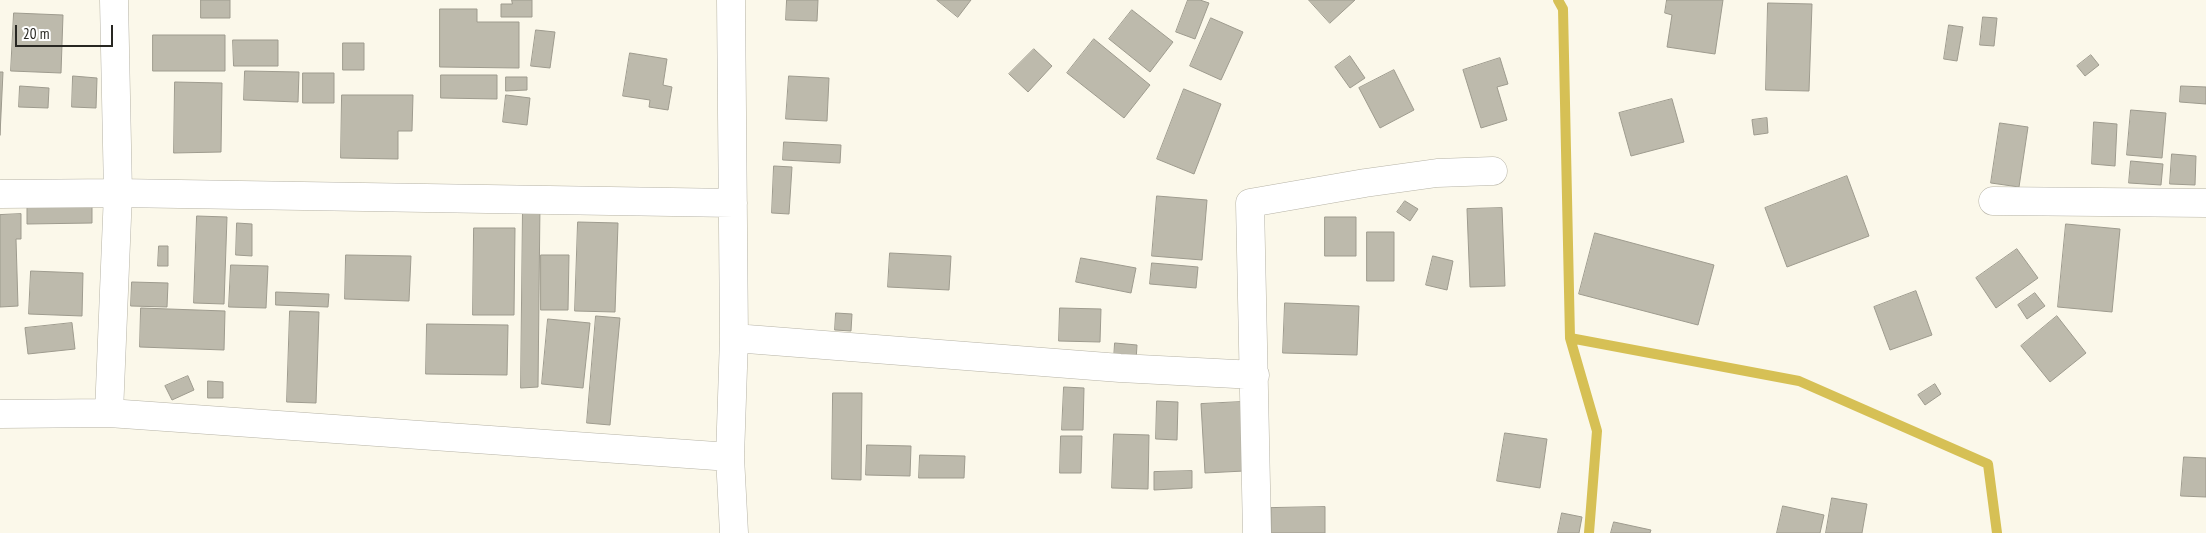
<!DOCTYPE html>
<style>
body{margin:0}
#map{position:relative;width:2206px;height:533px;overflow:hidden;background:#fbf8ea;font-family:"PT Sans Narrow",sans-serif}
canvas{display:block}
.scale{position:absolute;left:15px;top:25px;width:98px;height:22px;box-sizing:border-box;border:2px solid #282722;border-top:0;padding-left:6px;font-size:15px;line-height:18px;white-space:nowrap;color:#282722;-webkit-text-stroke:4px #fff;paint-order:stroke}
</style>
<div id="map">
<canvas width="2206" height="533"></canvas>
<div class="scale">20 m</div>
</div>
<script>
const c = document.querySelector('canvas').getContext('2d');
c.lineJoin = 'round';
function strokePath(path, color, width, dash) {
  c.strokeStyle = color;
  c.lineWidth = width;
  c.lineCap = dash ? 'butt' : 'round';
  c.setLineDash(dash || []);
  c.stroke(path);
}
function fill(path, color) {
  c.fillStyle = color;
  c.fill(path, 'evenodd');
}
const stream = new Path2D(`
 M1558,0L1563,9L1570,338L1597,431L1589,533
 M1570,338L1799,381L1988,464L1997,533`);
const building = new Path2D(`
 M201,0H230V18H201Z
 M512,0H532V17H501V4H512Z
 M787,0H818L817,21L786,20Z
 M937,0H971L958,17Z
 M1188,0H1200L1209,3L1195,39L1176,32Z
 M1309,0H1355L1330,23Z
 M1667,0H1723L1715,54L1667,47L1672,15L1665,13Z
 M1768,3L1812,4L1809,91L1766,90Z
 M440,9H477V22H519V68L440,67Z
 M1132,10L1173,42L1150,72L1109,39Z
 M14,13L63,15L61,73L11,71Z
 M1983,17L1997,18L1994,46L1980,45Z
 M1211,18L1243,32L1221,80L1190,66Z
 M1949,25L1963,27L1957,61L1944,59Z
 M536,30L555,32L550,68L531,66Z
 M153,35H225V71H153Z
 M1094,39L1150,85L1124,118L1067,73Z
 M233,40H278V66H234Z
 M343,43H364V70H343Z
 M1034,49L1052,66L1028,92L1009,74Z
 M630,53L667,59L663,85L672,87L668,110L649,107L650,100L623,96Z
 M2091,55L2099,65L2085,76L2077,66Z
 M1350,56L1365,78L1350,88L1335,67Z
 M1500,58L1508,84L1497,87L1507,120L1481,128L1463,70Z
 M1394,70L1414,110L1380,128L1359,88Z
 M245,71L299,72L298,102L244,100Z
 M0,72H3L0,135Z
 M303,73H334V103H303Z
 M441,75H497V99L441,98Z
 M73,76L97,78L96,108L72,107Z
 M789,76L829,78L827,121L786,119Z
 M506,77H527V90L506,91Z
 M175,82L222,83L221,152L174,153Z
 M20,86L49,88L48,108L19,107Z
 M2181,86L2206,87V104L2180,102Z
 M1184,89L1221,104L1194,174L1157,159Z
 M342,95H413L412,131H398V159L341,158Z
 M506,95L530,98L527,125L503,122Z
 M1672,99L1684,142L1631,156L1619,113Z
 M2131,110L2166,113L2162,158L2127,155Z
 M1767,118L1768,133L1754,135L1752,120Z
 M2094,122L2117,124L2115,166L2092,164Z
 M2000,123L2028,127L2019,187L1991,183Z
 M784,142L841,145L840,163L783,160Z
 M2172,154L2196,156L2195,185L2170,184Z
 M2131,161L2163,164L2161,185L2129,183Z
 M774,166L792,167L789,214L772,213Z
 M1847,176L1869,236L1787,267L1765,208Z
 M1157,196L1207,200L1202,260L1152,256Z
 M1405,201L1418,209L1410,221L1397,212Z
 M92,203V223L27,224V205Z
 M523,203H540L538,387L521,388Z
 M1502,208L1505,286L1470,287L1467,209Z
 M21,214V239H16L18,306L0,307V215Z
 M197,216L227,217L224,304L194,303Z
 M1325,217H1356V256H1325Z
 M578,222L618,223L615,312L575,311Z
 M237,223L252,224V256L236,255Z
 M2066,224L2120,229L2112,312L2058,307Z
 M474,228H515L514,315H473Z
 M1367,232H1394V281H1367Z
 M1595,233L1714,265L1698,325L1579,294Z
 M159,246H168V266H158Z
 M2017,249L2038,278L1996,308L1976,278Z
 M890,253L951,256L949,290L888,287Z
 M346,255L411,256L409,301L345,299Z
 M541,255H569L568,310H541Z
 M1433,256L1453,261L1447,290L1426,285Z
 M1081,258L1136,268L1131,293L1076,282Z
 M1152,263L1198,267L1196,288L1150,284Z
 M231,265L268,266L266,308L229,307Z
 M31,271L83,273L82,316L29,314Z
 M132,282L168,283L167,307L131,306Z
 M1916,291L1932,335L1890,350L1874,307Z
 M276,292L329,294L328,307L276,305Z
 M2035,293L2045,306L2027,319L2018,305Z
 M1285,303L1359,306L1357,355L1283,353Z
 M141,308L225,311L224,350L140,347Z
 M1060,308L1101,309L1100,342L1059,341Z
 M290,311L319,312L316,403L287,402Z
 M836,313L852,314L851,331L835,330Z
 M596,316L620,318L610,425L587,423Z
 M2057,316L2086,353L2050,382L2021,346Z
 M548,319L590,323L583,388L542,384Z
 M72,323L75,349L28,354L25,328Z
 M427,324L508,325L507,375L426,374Z
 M1115,343L1137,345L1136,361L1114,359Z
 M188,376L194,390L172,400L165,386Z
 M208,381L223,382V398H208Z
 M1935,384L1941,394L1925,405L1918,395Z
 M1064,387L1084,388L1083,430H1062Z
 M833,393H862L861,480L832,479Z
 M1157,401L1178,402L1177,440L1156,439Z
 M1241,402L1244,471L1205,473L1201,404Z
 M1505,433L1547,439L1540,488L1497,481Z
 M1114,434L1149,435L1148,489L1112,488Z
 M1061,436H1082L1081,473H1060Z
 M867,445L911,446L910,476L866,475Z
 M920,455L965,456L964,478H919Z
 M2184,457L2206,458V497L2181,496Z
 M1192,471V488L1154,490V472Z
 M1832,498L1867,504L1862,533H1826Z
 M1783,506L1824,515L1820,533H1777Z
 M1325,507V533H1271V508Z
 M1562,513L1582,517L1579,533H1558Z
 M1614,522L1651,530L1650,533H1611Z`);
const street = new Path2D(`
 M114,0L118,193L109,413L730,457
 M731,0L734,338L730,457L734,533
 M0,194L118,193L733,203
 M1993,201L2206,203
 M734,338L1120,368L1255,375
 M0,414L109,413
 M1257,533L1250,203L1365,183L1437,173L1493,171`);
strokePath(stream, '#d6c055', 10);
fill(building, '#bdbaac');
strokePath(building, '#9e9b8e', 1);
strokePath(street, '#b6b3a6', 29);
strokePath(street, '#fff', 28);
</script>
